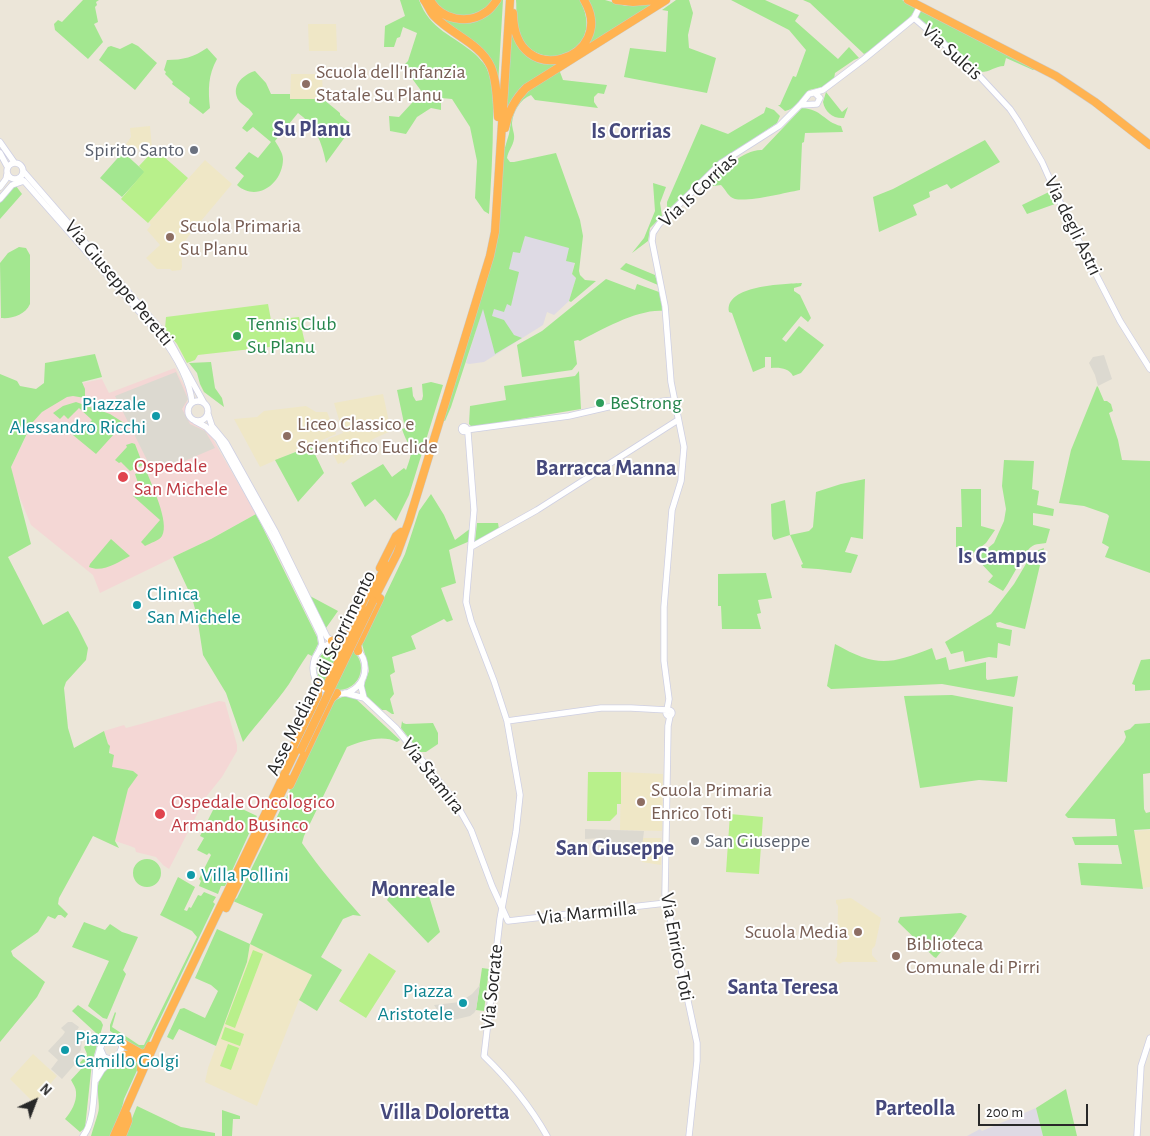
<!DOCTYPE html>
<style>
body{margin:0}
#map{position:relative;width:1150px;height:1136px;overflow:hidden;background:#ece6d9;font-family:"Alegreya Sans",sans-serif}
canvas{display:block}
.north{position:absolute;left:10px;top:1076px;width:50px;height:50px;-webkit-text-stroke:4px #fff;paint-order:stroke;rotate:43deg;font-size:14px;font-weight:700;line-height:20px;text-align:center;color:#282828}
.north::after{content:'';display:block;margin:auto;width:18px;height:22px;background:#282828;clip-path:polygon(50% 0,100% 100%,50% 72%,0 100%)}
.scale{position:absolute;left:978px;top:1104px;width:110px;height:22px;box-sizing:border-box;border:2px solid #282828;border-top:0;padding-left:6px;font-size:15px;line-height:18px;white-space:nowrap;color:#282828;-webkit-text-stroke:4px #fff;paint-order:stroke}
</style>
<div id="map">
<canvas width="1150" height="1136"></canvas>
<div class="north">N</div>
<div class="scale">200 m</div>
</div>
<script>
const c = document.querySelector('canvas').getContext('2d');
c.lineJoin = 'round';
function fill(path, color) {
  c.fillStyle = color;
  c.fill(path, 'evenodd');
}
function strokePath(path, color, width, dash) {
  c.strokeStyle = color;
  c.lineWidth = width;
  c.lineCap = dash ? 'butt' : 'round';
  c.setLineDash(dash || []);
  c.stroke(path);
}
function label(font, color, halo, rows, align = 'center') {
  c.font = font + ' "Alegreya Sans",sans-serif';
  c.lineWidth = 4;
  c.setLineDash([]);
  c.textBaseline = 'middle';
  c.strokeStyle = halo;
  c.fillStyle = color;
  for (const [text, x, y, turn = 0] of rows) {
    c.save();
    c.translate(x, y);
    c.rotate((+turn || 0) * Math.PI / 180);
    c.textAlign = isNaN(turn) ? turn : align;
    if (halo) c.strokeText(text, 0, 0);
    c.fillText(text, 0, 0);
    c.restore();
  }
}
const industrial = new Path2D(`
 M505,214L578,246L572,274L576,278L569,301L554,315L547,312L543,325L484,362L469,364L466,363L483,307Z
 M1036,1108L1043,1136H967L980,1129L982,1131Z`);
const education = new Path2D(`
 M336,24L337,51H309L308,24Z
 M291,74H322L323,99H290Z
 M150,126L152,148L133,149L126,144L131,137L130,128Z
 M205,160L232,184L196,227L191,223L188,227L190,234L181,247L182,267L181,270L172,271L170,269H157L146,258L160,245L147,230L151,225L149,222Z
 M383,394L391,431L373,439L343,464L342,462L338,464L329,446L328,439L343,433L334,403Z
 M306,406L316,412H327L336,434L260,467L234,419L257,417L264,411Z
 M621,772L663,774L662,831L620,830Z
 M1150,830V887L1142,888L1133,831Z
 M642,838H661V865L642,862Z
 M851,898L881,918L875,946L872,949V955L878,962H843L839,964L835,960L837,956L838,906L836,903V900Z
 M250,944L312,975L299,1000L257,1106L205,1082L208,1068L247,962Z
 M33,1054L57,1076L34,1103L10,1079Z`);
const medical = new Path2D(`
 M175,368L187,391L188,415L192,420L204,426L211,436L256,514L211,539L100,593L93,575L31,525L15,486L11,467L34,420L42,412L64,397L85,392L83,383L102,379L109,393Z
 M219,701L225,702L237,745V751L222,777L206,797L169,869L163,865L156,857L136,852L135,848L130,846L115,841L128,789L137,775L133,771L112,768L110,750L104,731L124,725L126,728L141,724Z`);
const green = new Path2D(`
 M83,0H99L96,2L97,5L95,7L98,22L94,24L103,42L88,59L55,30L54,24L58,20L62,22Z
 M400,0H419C430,30 453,35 475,54C479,58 485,64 487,69C494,84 493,102 493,118C493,150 491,182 489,214L484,211L475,198L477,161L470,127L452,99L441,98V110L431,108L417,117L406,134L390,131L389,116L399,117L422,92L408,73L402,67L408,61L417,33L403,27L400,37L397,38L394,47H384L385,26L405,16Z
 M433,0H494C471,22 456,23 433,0Z
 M501,0H503L498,85L495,70L433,9C461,28 479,28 501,0Z
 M516,0H580C609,56 533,77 518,31C515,22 517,9 516,0Z
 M588,0H605L626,6L655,4L581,50C590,33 598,19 588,0Z
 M676,0H689L693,13L688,35L689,48L716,58L707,93L624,77L630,48L666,52L668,11L662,10Z
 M731,0H765L796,14L799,15L795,21L838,59L849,47L859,58L854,60L835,73L834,79L822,87L809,90C801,97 797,109 785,111L778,105H780L793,76L796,77L806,50L789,30Z
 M803,0H902L914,6L916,9C903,27 883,44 864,54L810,3Z
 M922,10L1036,69L1033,70L1006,58L1004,66C995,66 989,73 979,72L953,48L918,19L917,16Z
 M510,30L522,50L564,61L526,85L505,118Z
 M132,43L138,46L157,63L135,90L99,60L108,47L111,46L120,49Z
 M207,48L217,59C208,75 208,90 210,108L203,114L189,103L190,98L172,84L173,82L165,74L166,72L164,70L167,60C183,60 194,57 207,48Z
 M255,71L266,83L271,94H290V99H323L340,113V115L351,124L345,137L326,163C322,142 315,125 298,113L275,141C278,146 283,153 283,159C283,183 257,203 237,185L244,176L235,168L249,152L258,158L271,142L253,127L247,132L242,128L253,114C250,108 243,106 239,101C230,87 242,75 255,71Z
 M556,72H560L563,80L607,85L604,94L598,93L594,97V102L598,108L535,100L531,95C520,99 513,112 512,123C512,129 515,134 514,139C513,146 508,151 507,158L510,162H514L556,153L580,220L583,236L579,271L580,275L585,280L596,281L571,302L569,301L576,278L572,274L575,263L566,261L569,248L525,236L520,253L513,252L509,269L519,272L511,306L507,304L504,312L494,309L492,316L504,320L514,335L522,338L495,354L483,309L451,407L445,421L442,420L490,265L503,154L509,134L513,109L528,90Z
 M826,92L842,112L848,107L844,118C833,119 825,112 823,102Z
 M766,107L774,110L780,116L777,123L715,165L670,208H667V202L701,124L728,134L764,113Z
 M802,108C822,109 824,122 841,126L843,132L805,133L804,142L802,143L800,190C784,193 749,202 735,199C728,197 726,190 721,185L713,186L709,183C722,171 744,149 762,150Z
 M985,140L1000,162L951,189L947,184L929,192L930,197L913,205L917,215L879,232L873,197L893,189Z
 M123,152L145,172L122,197L100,178Z
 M653,183L666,187L660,203L662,216L650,228L648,241L632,253L644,238L655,211Z
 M16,186L22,194L0,219V203L12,188Z
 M1051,191L1057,202L1055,204L1027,214L1022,205Z
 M19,247L26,248L30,255V304C25,315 12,319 1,318L0,263L8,253Z
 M626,263L655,275L658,285L620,269Z
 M606,279L635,290L637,284L659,292L663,311C638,309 601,330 580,341L578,340L574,341L577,364L572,370L522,377L517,345L542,331Z
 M802,283L801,286L794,288V291L800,295L811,318L808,322L801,316L782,339L786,342L799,326L824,345L801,373L793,376C789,368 779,367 771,368V357H765V367L753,372L732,313L729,312C724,285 785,284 802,283Z
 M95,354L102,377L82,382L85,389V398L73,396L67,397L42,412L32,423L11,467L31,544L8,557L43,625L68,611L78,628L88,648L86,660L66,682L64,688L68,728L74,748L104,731L108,744L110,746L109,753L114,755L112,767L133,771L138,775L128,789L115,841L119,848L93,836L59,898L58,904L68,914L65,918L61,915H58L55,919L48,916L38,932L11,951L13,956L45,982L37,997L0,1042V374L17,381L20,386L36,389L44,383L45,363Z
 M211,362L215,388L222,398L224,407L204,392L200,384L197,373L189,363Z
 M579,371L581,409L472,427L469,424L470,406L506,400L504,386L575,376Z
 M431,382L443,385L409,495L396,521L375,499L365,507L351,483L383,464L392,477L404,468L406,470C416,444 409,451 402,429L405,428L397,390L412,387L413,396L416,401L422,400L423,396L422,384Z
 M1097,386L1098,387L1104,401H1107L1111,404L1113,411L1109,413L1118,440L1122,460L1150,461V573L1105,557L1109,547L1102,543L1109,516L1107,514L1084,506L1059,503L1071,450Z
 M76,402L110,414L124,423L96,454L62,426L66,422L80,434L92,420L79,408L68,419L64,415L60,419L53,413L63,406Z
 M132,443L135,444L143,465L130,471L121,462L119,463L115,460L127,447L126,445Z
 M311,446L324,473L298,502L275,460Z
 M1004,460L1034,461L1032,489L1039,491L1037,505L1054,509L1053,516L1033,513V525L1050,529L1046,543C1042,544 1036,543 1031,547C1024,552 1011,581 1003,591L988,582L993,576L976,558L994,543L1004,521L1006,509L1002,486Z
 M146,470C151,484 170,522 162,536C159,541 150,543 145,546L141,542L160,520L133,496L140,489L135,474Z
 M865,479L863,539L851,537L845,552L858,555L851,573L818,569L802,568L801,565L803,564L790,535L774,540L772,536L771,504L785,500L790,535L809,531L813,527L816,492L841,484Z
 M961,489H981V526L995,530L986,543L962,562V547H956V527H962Z
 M431,494L444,515L455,540L471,528L470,541L449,550L456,583L441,588L453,620L447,622L444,619L411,636L416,649L392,657L395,672L390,675L394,694L390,699L394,714H392L386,710H382L366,696L364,685L369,671L368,665L362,644L405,554L419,511Z
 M256,514L317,637L318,644L312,656L308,654C301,664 295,674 289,684C275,704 258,722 243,742L226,693L203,655L197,616L192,598L173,557L211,539Z
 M477,523H498L499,529L476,542L475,541Z
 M111,539L130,556C118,562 103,573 89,567L90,564Z
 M1044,548L1025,629L1005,624L1000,622L996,623L997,627L1012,630L1010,646L998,643L997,658L989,657L965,662L963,651L951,654L945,642L991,614L1014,584L1033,552Z
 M766,573L772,598L758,600L761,613L757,614L761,629H722L721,606H718V574Z
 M310,596L338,611L326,628Z
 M835,644C876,667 889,665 932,648L936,660L946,657L949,670L986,662V678L987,680L1018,676L1015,695L1014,697L942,684L831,689L827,686Z
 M317 668a22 22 0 1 1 44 0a22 22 0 1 1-44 0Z
 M1150,659V690L1135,691V685L1132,684L1141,660Z
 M952,695L1013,707L1007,782L979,780L920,788L904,696Z
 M344,696L356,699L400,740L397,742C383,734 361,741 347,747L304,836L302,843C320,869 340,892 361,916L353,915L343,919L321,957L342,970L317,1011L299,1000L312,975L250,944L247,962L216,1046L179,1029L173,1040L167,1037L180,1009L184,1008L205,1018L218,991L211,985L195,978L217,929L250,944L263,914L233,901L237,898L334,701Z
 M402,721L403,723L406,724L433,723L438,733V744L426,752H420L401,728Z
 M1150,723V773L1143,774L1144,809L1146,813L1150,812V829L1134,830L1143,889L1081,885L1078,863L1122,864L1118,845H1075L1072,837L1117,836L1115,819L1068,818L1065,815L1124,742L1126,737L1124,731L1130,729L1135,724Z
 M219,798L257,816L225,886H221L218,894L199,886L201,881L199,879L211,855L209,853L207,855L197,850L204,838L200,836Z
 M133 873a14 14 0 1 1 28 0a14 14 0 1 1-28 0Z
 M178,877L195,887L184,910L187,911L189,907L191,908L198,895L201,896L204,892L216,897L213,902L215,904L147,1046L143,1051L134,1048L113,1033L110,1031V1025L115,1012L116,1013L112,1027L139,1045H144L197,937L192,931L160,915C163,911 174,885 178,877Z
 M398,888C408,888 412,895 421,898L428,893L440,932L428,943L387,900L392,892Z
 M961,913L967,916L956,933L936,958L934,957L898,922L900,917Z
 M84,922L105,930L110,924L122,932L138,937L124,968L123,970L126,974L107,1019L103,1018L88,1006L109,961L72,947Z
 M482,968L489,969L484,1011L476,1010Z
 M78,1005L101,1021L103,1025L92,1062L85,1128L80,1132L65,1119C71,1112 77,1102 76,1092C76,1088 73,1084 71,1080L82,1068L79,1064L87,1054L84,1047L96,1036V1033L72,1011Z
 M128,1056L139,1061V1066L124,1099L120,1116L111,1136H91C93,1128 96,1121 98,1113C100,1107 98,1100 98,1093C96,1074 111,1062 128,1056Z
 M1066,1089L1077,1136H1043L1036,1108Z
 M137,1106L181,1127L215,1133V1136H125Z
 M222,1110L240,1116V1119H233L232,1136H222Z`);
const pitch = new Path2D(`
 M155,149L188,178L148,223L121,199L144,172L139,166Z
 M268,304L271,320L299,317L305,343L198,355L195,360L187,363L177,344L165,329L166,317Z
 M588,772H621V804H617V814L610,821H587Z
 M730,814L763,817L759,874L726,872Z
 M253,950L263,954L235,1028L225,1024Z
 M369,953L396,971L366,1018L339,1001Z
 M225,1027L244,1034L240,1046L221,1039Z
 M228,1044L239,1048L231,1070L220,1066Z`);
const plaza = new Path2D(`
 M1104,355L1112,379L1098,386L1095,375L1089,363L1093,357Z
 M176,372L188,399L182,409L190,424L205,431L215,448L154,474L115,396Z
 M585,829L644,831L641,855L625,852V843L619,842L618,851L608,849L607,852H601L602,838L585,839Z
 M480,985L476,1010L474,1013L470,1016L445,1022L434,1005L460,1002L472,994Z
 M68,1022H72L79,1027L76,1032L82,1039L81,1050L73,1060L76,1063L62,1079L51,1069L58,1060L48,1051L63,1035L65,1032L61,1028Z`);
const secondary = new Path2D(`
 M914,18L971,67L1010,109L1018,121L1042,162L1068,220L1120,321L1150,369
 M800,105L817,104L820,98L815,93
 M0,142L14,162
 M0,153L7,166
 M7 171a8 8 0 1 1 16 0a8 8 0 1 1-16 0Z
 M23,171L168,338L204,403
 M19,178L24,181L151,325
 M0,187L6,179L7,174
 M0,199L12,185L24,181
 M159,333C174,353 190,379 192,403
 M188 411a10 10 0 1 1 20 0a10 10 0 1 1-20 0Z
 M208,414L212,426L226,443L275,531L327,637L335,643
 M195,421L206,427L218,439L277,546L320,634L322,644L318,653
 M461.5 429a2.5 2.5 0 1 1 5 0a2.5 2.5 0 1 1-5 0Z
 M466,430L569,416L608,407L674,400
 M466,431L468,433L474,510L466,602L471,621L494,681L507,721L520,795L516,832L500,919L484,1056C509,1080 530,1106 547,1136
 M471,547L537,510L678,420
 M313 668a26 26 0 1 1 52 0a26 26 0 1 1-52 0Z
 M362,680L361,686L364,698
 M345,693L364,698L396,728L454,800L471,830L492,886L508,921L666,903
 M666 713a3 3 0 1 1 6 0a3 3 0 1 1-6 0Z
 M670,716L668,726L665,894L697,1043V1061L689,1136
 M507,721L601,708H631L667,710L669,699L664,661V607L672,510L681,481L684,447L671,382L665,306L652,241L653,233L659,224L721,163L779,126L800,105L809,94L823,90L864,59L914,18L920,6
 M96,1080L102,1070L113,1059
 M83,1136C102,1114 87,1050 108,1038C115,1037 120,1040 122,1047L118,1057L110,1059L104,1057L100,1048
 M1137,1136L1141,1066L1150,1038`);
const highway = new Path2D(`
 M424,0C428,5 430,12 434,16C452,35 480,43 491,67C497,82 497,101 498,117
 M430,0C441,20 468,25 486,12C491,9 494,4 497,0
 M616,0L633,2L657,0
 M908,0L1056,76L1095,102L1150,145
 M513,13C514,94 619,58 584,0
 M505,128C508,112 515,99 526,88L666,0
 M380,568L396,536L401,532
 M369,599L386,565
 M373,601L397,554L409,521L490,256L495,232L510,0
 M358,616L369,592
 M332,641L343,639L350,633
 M358,651L357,645L360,640L380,598
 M291,751L318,696V683
 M290,785L331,699L337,693
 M226,908L288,779
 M119,1041L142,1054L147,1052L150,1046
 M118,1057C128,1053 135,1053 142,1062L141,1069
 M114,1136L158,1036L297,748
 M122,1136L128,1121L127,1115`);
const highwayBridge = new Path2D(`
 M326,687L364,610
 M301,750L373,601`);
const markers = [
 [306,84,5,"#8d6e63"],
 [194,150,5,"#6b7280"],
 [170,237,5,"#8d6e63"],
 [237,336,5,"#2e9e5b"],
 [600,403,5,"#2e9e5b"],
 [156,416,5,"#0f9aa8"],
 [287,436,5,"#8d6e63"],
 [123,477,6,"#e0444e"],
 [137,605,5,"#0f9aa8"],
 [641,802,5,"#8d6e63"],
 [160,814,6,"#e0444e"],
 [695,841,5,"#6b7280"],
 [191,875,5,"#0f9aa8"],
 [858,932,5,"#8d6e63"],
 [896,956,5,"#8d6e63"],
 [463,1003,5,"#0f9aa8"],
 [65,1050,5,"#0f9aa8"]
];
const streetNames = [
 ["Via Sulcis",952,52,42],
 ["Via Is Corrias",698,190,-43],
 ["Via degli Astri",1073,226,64],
 ["Via Giuseppe Peretti",119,283,50],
 ["Asse Mediano di Scorrimento",321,673,-64],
 ["Via Stamira",433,776,52],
 ["Via Marmilla",587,913,-6],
 ["Via Enrico Toti",677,947,79],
 ["Via Socrate",492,987,-84]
];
const educationNames = [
 ["Scuola dell'Infanzia",316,72],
 ["Statale Su Planu",316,95],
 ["Scuola Primaria",180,226],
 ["Su Planu",180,249],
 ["Liceo Classico e",297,424],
 ["Scientifico Euclide",297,447],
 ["Scuola Primaria",651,790],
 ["Enrico Toti",651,813],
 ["Scuola Media",848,932,"right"],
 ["Biblioteca",906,944],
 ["Comunale di Pirri",906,967]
];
const worshipNames = [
 ["Spirito Santo",184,150],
 ["San Giuseppe",705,841,"left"]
];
const leisureNames = [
 ["Tennis Club",247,324],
 ["Su Planu",247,347],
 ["BeStrong",610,403]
];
const cultureNames = [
 ["Piazzale",146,404,"right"],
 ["Alessandro Ricchi",146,427,"right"],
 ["Clinica",147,594],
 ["San Michele",147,617],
 ["Villa Pollini",201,875],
 ["Piazza",453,991,"right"],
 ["Aristotele",453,1014,"right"],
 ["Piazza",75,1038],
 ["Camillo Golgi",75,1061]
];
const healthNames = [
 ["Ospedale",134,466],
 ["San Michele",134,489],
 ["Ospedale Oncologico",171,802],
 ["Armando Businco",171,825]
];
const quarterNames = [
 ["Su Planu",312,129],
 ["Is Corrias",631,131],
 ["Barracca Manna",606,468],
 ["Is Campus",1002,556],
 ["San Giuseppe",615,848],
 ["Monreale",413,889],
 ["Santa Teresa",783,987],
 ["Parteolla",915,1108],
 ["Villa Doloretta",445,1112]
];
fill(industrial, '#dedae4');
fill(education, '#efe7c6');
fill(medical, '#f4d7d5');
fill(green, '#a3e790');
fill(pitch, '#b8f08b');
fill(plaza, '#dcd9d0');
strokePath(secondary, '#cecfe3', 7);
strokePath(highway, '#cbcbcb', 9);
strokePath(secondary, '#fff', 5.5);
strokePath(highway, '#ffb351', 8);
strokePath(highwayBridge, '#cbcbcb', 9, []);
strokePath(highwayBridge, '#ffb351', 8);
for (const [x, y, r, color] of markers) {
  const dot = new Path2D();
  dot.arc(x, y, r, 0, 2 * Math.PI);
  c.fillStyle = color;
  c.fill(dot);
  strokePath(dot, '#fff', 2);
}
label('20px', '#282828', '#fff', streetNames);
label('20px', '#785e54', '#fff', educationNames, 'left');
label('20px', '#5b616d', '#fff', worshipNames, 'right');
label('20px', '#27864d', '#fff', leisureNames, 'left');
label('20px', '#0d838f', '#fff', cultureNames, 'left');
label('20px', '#be3a42', '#fff', healthNames, 'left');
label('bold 22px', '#46497c', '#fff', quarterNames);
</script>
